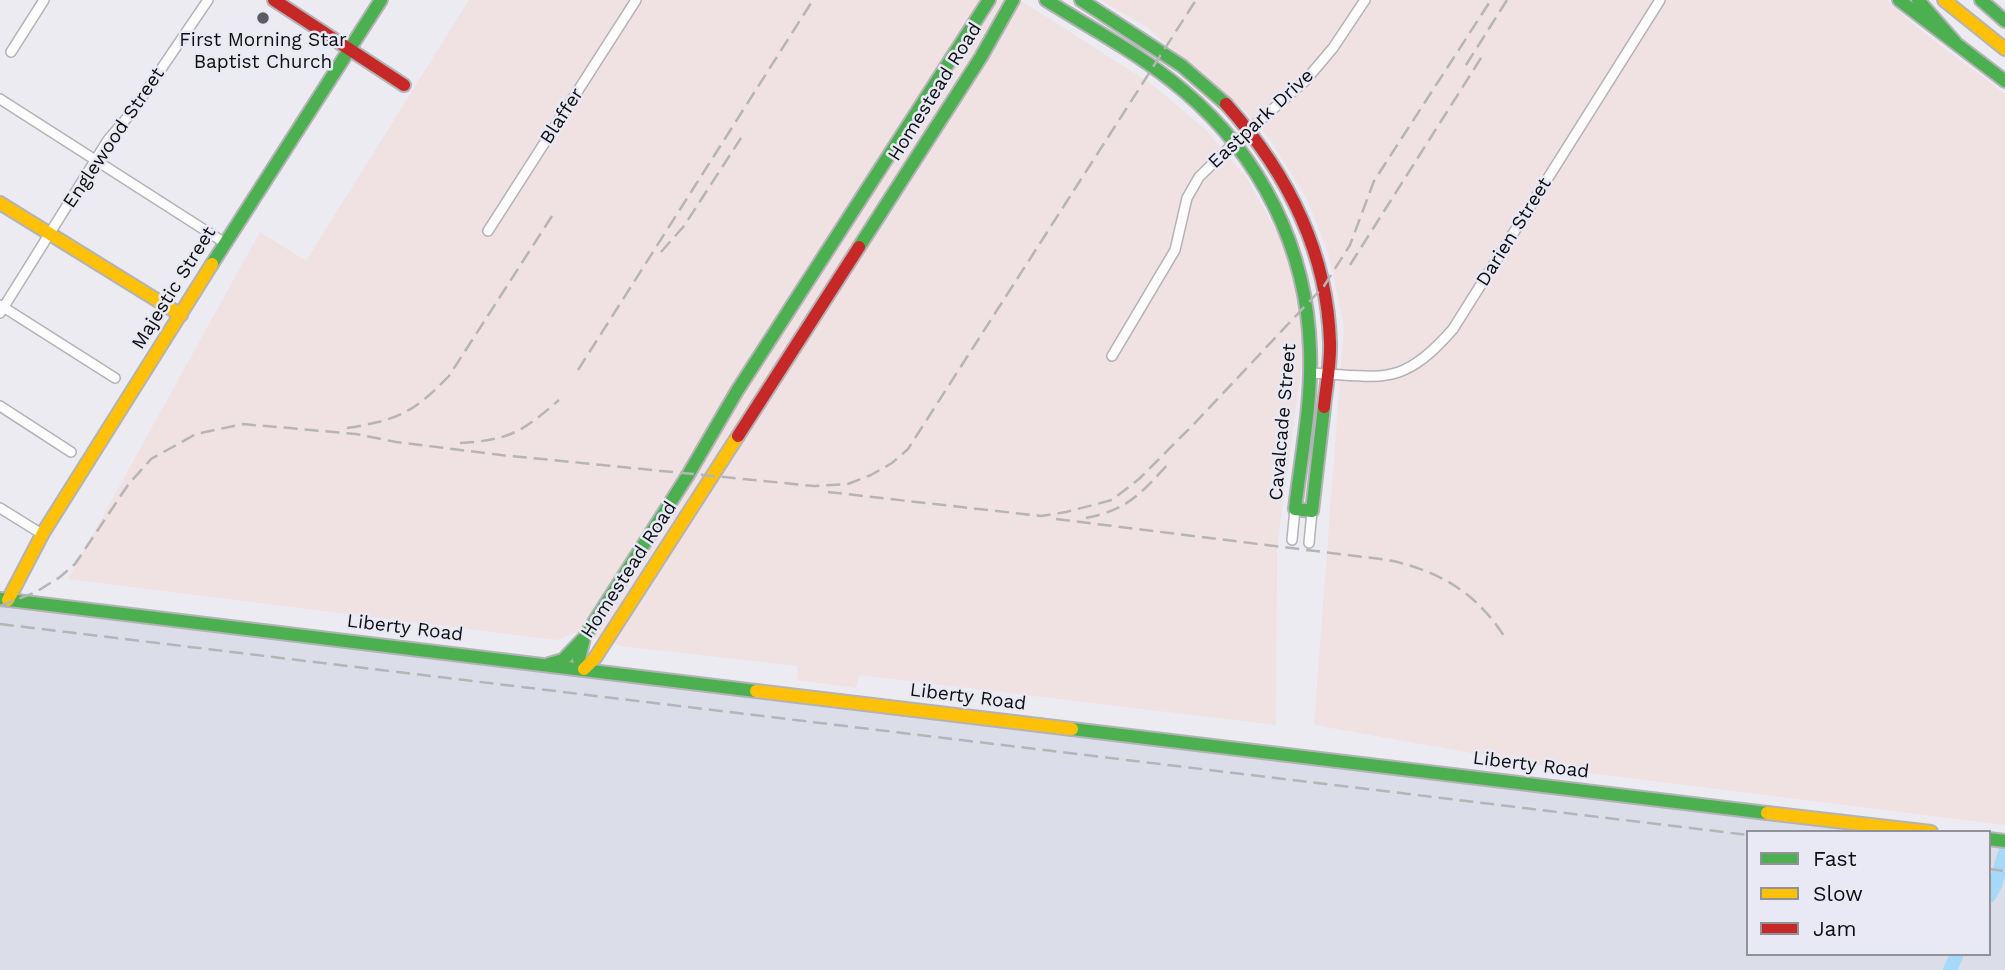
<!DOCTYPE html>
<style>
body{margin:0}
#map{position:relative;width:2005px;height:970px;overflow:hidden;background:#ebebf1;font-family:"Work Sans",sans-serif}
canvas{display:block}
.legend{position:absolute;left:1746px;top:830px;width:245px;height:126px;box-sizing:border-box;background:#e8e9f4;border:2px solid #91919a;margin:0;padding:9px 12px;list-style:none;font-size:21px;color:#0e0e12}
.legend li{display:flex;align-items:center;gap:14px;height:35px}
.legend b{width:35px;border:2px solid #91919a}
</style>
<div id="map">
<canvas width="2005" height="970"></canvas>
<ul class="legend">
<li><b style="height:9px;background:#4caf50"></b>Fast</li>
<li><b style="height:9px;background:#ffc107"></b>Slow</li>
<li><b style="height:9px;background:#c62828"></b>Jam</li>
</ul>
</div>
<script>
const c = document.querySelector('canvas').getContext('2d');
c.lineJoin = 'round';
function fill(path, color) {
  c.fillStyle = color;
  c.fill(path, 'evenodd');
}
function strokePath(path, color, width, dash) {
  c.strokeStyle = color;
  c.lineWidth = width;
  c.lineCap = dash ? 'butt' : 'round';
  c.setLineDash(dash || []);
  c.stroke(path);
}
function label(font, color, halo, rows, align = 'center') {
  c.font = font + ' "Work Sans",sans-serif';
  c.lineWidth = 5;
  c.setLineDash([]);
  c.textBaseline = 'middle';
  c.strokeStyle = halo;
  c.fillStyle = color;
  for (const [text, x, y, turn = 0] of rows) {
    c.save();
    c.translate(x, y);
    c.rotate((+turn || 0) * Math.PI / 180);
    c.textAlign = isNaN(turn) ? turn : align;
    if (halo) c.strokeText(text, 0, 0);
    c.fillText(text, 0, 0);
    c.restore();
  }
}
const built = new Path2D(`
 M0,605L1906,832H1748V954H1989V842L2005,843V970H0Z`);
const industrial = new Path2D(`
 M469,0H1020L1153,85L1206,130L1246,177L1288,252L1304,347L1277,547L1276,725L859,675L856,688L797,680L798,666L621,646L577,632L556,640L68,579L260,232L306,261Z
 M1101,0H1886L1916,27L2005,94V825L1574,771L1314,725L1344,326L1329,255L1307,199L1272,142L1241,107L1148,28Z`);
const river = new Path2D(`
 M1989,896L1995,885L2005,853
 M1950,970L1957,954`);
const street = new Path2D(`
 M11,52L44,0
 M0,99L225,243
 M488,231L636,0
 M0,305L115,378
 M0,313L108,140L132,112L208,0
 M1112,356L1175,250L1187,198L1199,177L1235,142L1305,81L1333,48L1365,0
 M1310,373C1382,376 1401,389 1453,329L1660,0
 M0,406L71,452
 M0,508L42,534
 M1292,540L1295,509
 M1309,543L1312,511`);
const fast = new Path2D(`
 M1046,0C1092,29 1142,55 1184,91C1261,156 1307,249 1310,350C1312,403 1301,457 1295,509L1312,511L1324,407
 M1081,0L1182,66L1226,104
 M1899,0L2005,81
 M1918,0L1955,42
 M1981,0L2005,21
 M859,247L981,57L1013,0
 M212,264L381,0
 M0,599L756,691
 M549,664L563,660L582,640
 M584,669L579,659L584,638L688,475L737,391L989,0
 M1072,729L1767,813
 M1989,839L2005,841`);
const slow = new Path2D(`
 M1944,0L2005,49
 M0,203L181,315
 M8,600L43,533L212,264
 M584,669L595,658L738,436
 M756,691L1072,729
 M1767,813L1931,832`);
const jam = new Path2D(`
 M274,0L404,85
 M1226,104C1286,171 1327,251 1330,342C1331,364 1326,386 1324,407
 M738,436L859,247`);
const rail = new Path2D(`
 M1466,65L1507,0
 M661,252L684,226L741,138
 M1350,265L1481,58
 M578,370L813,0
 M347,428C398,420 413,413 449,376L552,216
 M460,443C510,440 522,432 559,400
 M828,492L1041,516L1066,512L1112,500L1139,479L1194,424L1324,286L1350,245L1374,181L1491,0
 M1086,518C1129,510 1143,491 1171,461
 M1056,519L1388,560C1440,571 1477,593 1506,639
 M0,606L36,592L60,577L75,564L128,485L151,459L196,434L243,424L356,434L396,442L501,455L814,486L848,484L871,475L892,463L908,449L1196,0
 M0,624L1748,835
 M1989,869L2005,871`);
const markers = [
 [263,18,7,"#5b5b60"]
];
const poiNames = [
 ["First Morning Star",263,40],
 ["Baptist Church",263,62]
];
const streetNames = [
 ["Homestead Road",935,92,-58],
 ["Blaffer",562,116,-57],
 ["Eastpark Drive",1261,119,-43],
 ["Englewood Street",114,138,-56],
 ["Darien Street",1514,232,-58],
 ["Majestic Street",174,288,-58],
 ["Cavalcade Street",1283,422,-85],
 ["Homestead Road",629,570,-57],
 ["Liberty Road",405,628,7],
 ["Liberty Road",968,697,7],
 ["Liberty Road",1531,765,7]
];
fill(built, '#dbdde9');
fill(industrial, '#f0e1e2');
strokePath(river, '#a5d9f7', 14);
strokePath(street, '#b3b3b7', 12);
strokePath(fast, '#b3b3b7', 16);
strokePath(slow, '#b3b3b7', 16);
strokePath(jam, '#b3b3b7', 16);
strokePath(street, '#fcfcfd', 9);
strokePath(fast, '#4caf50', 12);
strokePath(slow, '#ffc107', 12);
strokePath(jam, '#c62828', 12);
strokePath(rail, '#b5b5b6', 2.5, [14, 7]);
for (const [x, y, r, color] of markers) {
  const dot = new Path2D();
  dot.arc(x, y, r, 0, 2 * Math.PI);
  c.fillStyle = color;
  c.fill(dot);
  strokePath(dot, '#e8e9f4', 2.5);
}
label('19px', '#0e0e12', '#e8e9f4', poiNames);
label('19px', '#0e0e12', '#e8e9f4', streetNames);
</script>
